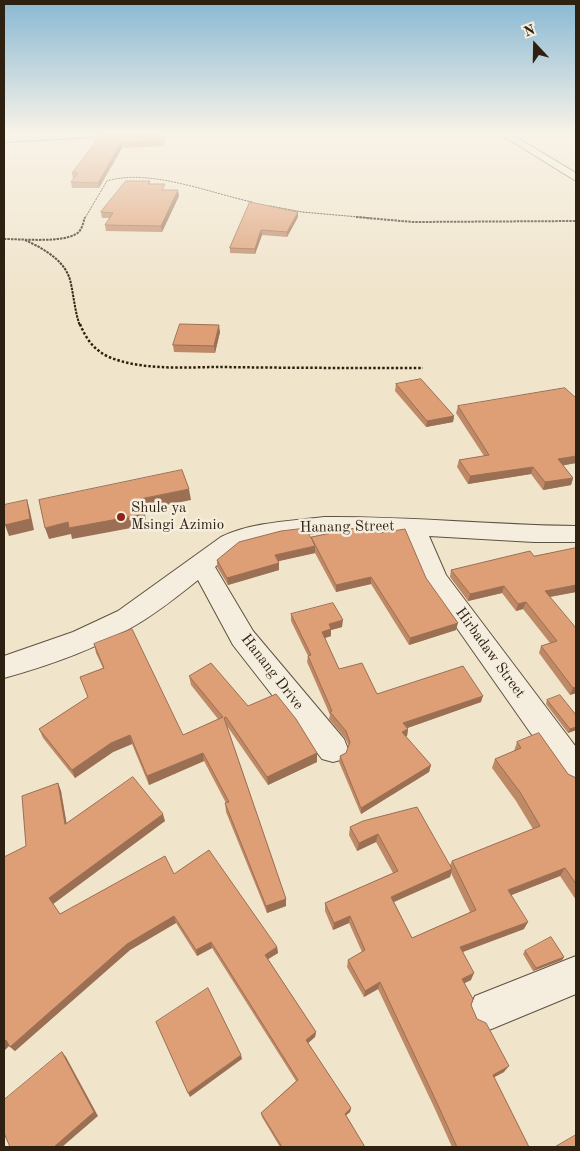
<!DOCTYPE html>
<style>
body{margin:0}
#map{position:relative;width:580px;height:1151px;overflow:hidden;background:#f0e4cb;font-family:"Old Standard TT",serif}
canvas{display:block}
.frame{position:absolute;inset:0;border:5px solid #2e2111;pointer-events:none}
.north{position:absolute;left:510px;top:20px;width:50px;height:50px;-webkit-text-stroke:4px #f5eddd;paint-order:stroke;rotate:339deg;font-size:14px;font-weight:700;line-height:20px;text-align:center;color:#2e2111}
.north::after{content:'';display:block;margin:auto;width:18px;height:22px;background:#2e2111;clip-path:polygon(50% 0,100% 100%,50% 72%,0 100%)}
</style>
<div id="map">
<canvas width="580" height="1151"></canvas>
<div class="frame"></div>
<div class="north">N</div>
</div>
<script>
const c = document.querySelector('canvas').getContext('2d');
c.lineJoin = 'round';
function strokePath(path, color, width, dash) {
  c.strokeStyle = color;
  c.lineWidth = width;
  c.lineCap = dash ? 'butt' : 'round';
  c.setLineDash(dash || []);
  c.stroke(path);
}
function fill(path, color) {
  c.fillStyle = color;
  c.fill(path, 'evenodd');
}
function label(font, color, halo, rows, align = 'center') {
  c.font = font + ' "Old Standard TT",serif';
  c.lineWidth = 5;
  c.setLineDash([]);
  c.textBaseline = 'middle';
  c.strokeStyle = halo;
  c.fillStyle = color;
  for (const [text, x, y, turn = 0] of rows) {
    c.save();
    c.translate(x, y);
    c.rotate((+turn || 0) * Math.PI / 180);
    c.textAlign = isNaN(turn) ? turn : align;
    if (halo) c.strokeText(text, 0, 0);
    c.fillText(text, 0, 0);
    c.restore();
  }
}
const pathFar2 = new Path2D(`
 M270,206L302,212L370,218
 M85,218L107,181C149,168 210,193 252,202`);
const pathFar1 = new Path2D(`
 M356,217L413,222L576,221
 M4,239C22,239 61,243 76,234C82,231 83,223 85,217
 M25,240C44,249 67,261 71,284C74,298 75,312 80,326`);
const path = new Path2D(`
 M80,324C86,339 94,350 109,357C143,371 186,367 222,367C289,368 356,368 423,368`);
const minor = new Path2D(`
 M48,134H101L96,137L4,142V136Z
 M500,134H511L576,173V181Z
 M324,517C408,516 492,525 576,526V542H534L429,536L446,575L576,747V786L565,782L426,584L405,534C357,532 288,528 243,546C232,550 224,559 215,567L253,631L344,739L348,749L344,759L333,762L322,759L233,645L198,580C178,596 158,612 136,625C96,649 48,666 4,678V656L73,632L118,611L221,537C252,522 291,521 324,517Z
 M576,956V994L489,1030L475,1024L469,1010L475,996Z`);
const highway = new Path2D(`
 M4,134H47L41,137L4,139Z`);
const wall = new Path2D(`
 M164,134L165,146L122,148L99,188H72L71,182L74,179H73L72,173L95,143Z
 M150,181V184L179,196L162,232L106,231L105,225L110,218H102L101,212Z
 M250,202L298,217L287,237L262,235L255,254L230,253V248Z
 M220,332L215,353L174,352L173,345Z
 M396,384L454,416L453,422L426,427L395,391Z
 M458,406L576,463L563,465L573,478L571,485L543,490L531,474L468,484L457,467L459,460L484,456L456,413Z
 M380,533L426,578L456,630L409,645L371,584L336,592L315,553L278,561L279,563V570L228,585L217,567V560L310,537Z
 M576,548V592L550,597L576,693L570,695L539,653L541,646L550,643L523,609L516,611L502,593L468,601L450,577L451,570L534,556Z
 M291,614L342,627L331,630V636L325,638L339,669L377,694L481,702L407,728L408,729L407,736H405L431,765L429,772L361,814L339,762L340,756L346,753L349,746L345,738L329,719L330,715L307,662L308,656L291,621Z
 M94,644L183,735L218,719L191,685L189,676L248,706L317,753V762L268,785L227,726L286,899V906L267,913L226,812L225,803H226L204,761L149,785L132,744L113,752L75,778L43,738L39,729L88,698L80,677L103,668L96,653Z
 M547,700L576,715V730L568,733L546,704Z
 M517,742L568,774L576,778V900L560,876L511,895L524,929L463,952L471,980L464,983L471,1005L477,1019L504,1072L494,1077L529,1147H452L434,1107L378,989L364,997L347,967L348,960L362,952L349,923L333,930L325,911V903L393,873L376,842L357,851L349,835L350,827L363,821L450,865L452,861L533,829L516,801L492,768L495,759L514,751ZM451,873L470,912L412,938L394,902L450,877Z
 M58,783L61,791L66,823L165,821L53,904L60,914L174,874L277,947L278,953L268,959L316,1032L315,1037L308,1043L351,1108L350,1112L346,1115L365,1147H280L262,1117L261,1113L296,1081L212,948L197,956L176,923L130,950L15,1051L10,1046L26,846Z
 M525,951L564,957L562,960L533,971L523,954Z`);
const shadedWall = new Path2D(`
 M121,143L122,148L99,188L98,183Z
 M178,190L179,196L162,232L161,226Z
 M298,212V217L287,237V232Z
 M261,230L262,235L255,254V249Z
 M219,325L220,332L215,353L214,346Z
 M454,416L453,422L426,427L427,421Z
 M576,456V463L555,467L558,459Z
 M533,467L531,474L468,484L470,476Z
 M573,478L571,485L543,490L545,482Z
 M189,489L191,500L142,510L140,499Z
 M27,500L30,511L34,530L9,536L5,525Z
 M145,514L147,525L72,539L71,534L49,539L45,528L68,522Z
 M315,546V553L275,562V555Z
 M279,563V570L228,585L227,578Z
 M371,577V584L336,592V585Z
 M576,585V592L543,598L545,591Z
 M504,586L502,593L468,601L470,594Z
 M526,602L523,609L516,611L518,604Z
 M343,620L342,627L331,630V636L322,639V632L329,624Z
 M458,623L456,630L409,645L410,638Z
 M576,687V693L570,695L573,688Z
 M483,696L481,702L402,730L403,723Z
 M576,727V730L568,733L570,729Z
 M408,729L407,736L401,739L402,732Z
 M130,735L132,744L113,752L75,778L72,770L111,743Z
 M203,753L204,761L149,785L147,776Z
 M317,753V762L268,785L267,777Z
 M431,765L429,772L361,814V808Z
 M58,783L61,791L68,831L65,824Z
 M163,814L165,821L53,904L49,898Z
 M378,834L376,842L357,851L359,843Z
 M565,868L560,876L504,898L508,890Z
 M452,869L450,877L389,904L391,897Z
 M286,899V906L267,913L266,906Z
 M174,916L176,923L130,950L15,1051L10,1047L127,944Z
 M350,916L349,923L333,930L334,923Z
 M528,922L524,929L457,954L460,947Z
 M211,942L212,948L197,956L196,950Z
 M277,947L278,953L265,961V955Z
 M564,957L562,960L533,971L536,968Z
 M474,973L471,980L459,986L462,979Z
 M380,982L378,989L364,997L365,991Z
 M316,1032L315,1037L306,1045V1040Z
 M6,1040L11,1044L4,1051V1042Z
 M62,1052L66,1057L98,1116L62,1147H54Z
 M241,1055L242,1059L190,1097L188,1093Z
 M509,1066L504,1072L489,1080L493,1075Z
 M351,1108L350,1112L344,1117L345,1114Z`);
const building = new Path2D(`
 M95,134H164L165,141L121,143L98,183L71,182L78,173H72L95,143Z
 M126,181H150L148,184H165L162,190H178L161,226L105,225L113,213L101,212Z
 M250,202L298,212L287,232L261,230L255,249L230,248Z
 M180,324L219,325L214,346L173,345Z
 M421,379L454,416L427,421L396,384Z
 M565,388L576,398V456L558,459L573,478L545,482L533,467L470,476L459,460L489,455L458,406Z
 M182,470L189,489L140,499L145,514L69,528L68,522L45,528L39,500Z
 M27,500L30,519L5,525L4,520V505Z
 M361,527L377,528L380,533L405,529L426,578L458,623L410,638L371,577L336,585L311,537L315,546L275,555L279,563L227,578L217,560L239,542L281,531L306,528L310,537Z
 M576,548V585L545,591L576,628V687L573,688L541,646L557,641L526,602L518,604L504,586L470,594L451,570L530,551L534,556Z
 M333,603L343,620L329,624L331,629L322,632L339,669L362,663L377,694L463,666L483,696L403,723L408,729L402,732L431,765L361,808L340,756L346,753L350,742L346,731L330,712L332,711L308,656L311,655L291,614Z
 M132,629L183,735L223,717L189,676L211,663L248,706L276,694L296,719L317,753L267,777L226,717L224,718L286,899L266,906L225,803L229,802L203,753L147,776L130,735L111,743L72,770L39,729L88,697L80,677L104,668L94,644Z
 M560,695L576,715V727L570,729L547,700Z
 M539,733L568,774L576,778V884L565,868L508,890L528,922L460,947L474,973L462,979L473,999L471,1005L477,1019L486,1023L509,1066L493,1075L529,1147H457L437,1103L380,982L365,991L348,960L365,950L350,916L334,923L325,903L398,871L378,834L359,843L350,827L363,821L417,807L452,869L391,897L412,938L476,910L452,861L540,826L520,792L495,759L521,748L517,742Z
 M133,777L163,814L49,898L60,914L165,856L174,874L209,850L277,947L265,955L316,1032L306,1040L351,1108L345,1114L365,1147H282L261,1113L298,1080L211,942L196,950L174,916L127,944L10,1047L6,1040L4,1042V857L26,846L22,796L58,783L65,824Z
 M551,937L564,957L536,968L525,951Z
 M208,988L241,1055L188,1093L156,1022Z
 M62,1052L94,1112L54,1147H10L4,1133V1100Z
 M576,1135V1147H555Z`);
const markers = [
 [121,517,5,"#8f2418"]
];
const poiNames = [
 ["Shule ya",131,508],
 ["Msingi Azimio",131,525]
];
const streetNames = [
 ["Hanang Street",347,527,-1],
 ["Hirbadaw Street",490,653,54],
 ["Hanang Drive",272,672,52]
];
strokePath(minor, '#5e5240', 2);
strokePath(highway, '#2e2111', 1);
strokePath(pathFar2, '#2e2111', 1, [2, 1]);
strokePath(pathFar1, '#2e2111', 2, [2.5, 1]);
strokePath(path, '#2e2111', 2.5, [2.5, 2]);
fill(minor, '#f5eddd');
fill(highway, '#f0e4cb');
fill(wall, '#bf8966');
fill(shadedWall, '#9b6f53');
fill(building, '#de9f77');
strokePath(building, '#9b6f53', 1);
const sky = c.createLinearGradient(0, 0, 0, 295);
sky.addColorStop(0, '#89b8d3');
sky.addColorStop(0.45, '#f8f3e8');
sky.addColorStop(1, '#f8f3e800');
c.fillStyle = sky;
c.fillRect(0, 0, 580, 295);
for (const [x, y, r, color] of markers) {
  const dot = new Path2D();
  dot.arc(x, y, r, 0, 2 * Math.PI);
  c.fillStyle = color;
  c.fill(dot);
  strokePath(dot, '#f5eddd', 2);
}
label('15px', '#2e2111', '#f5eddd', poiNames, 'left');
label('15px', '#2e2111', '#f5eddd', streetNames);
</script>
